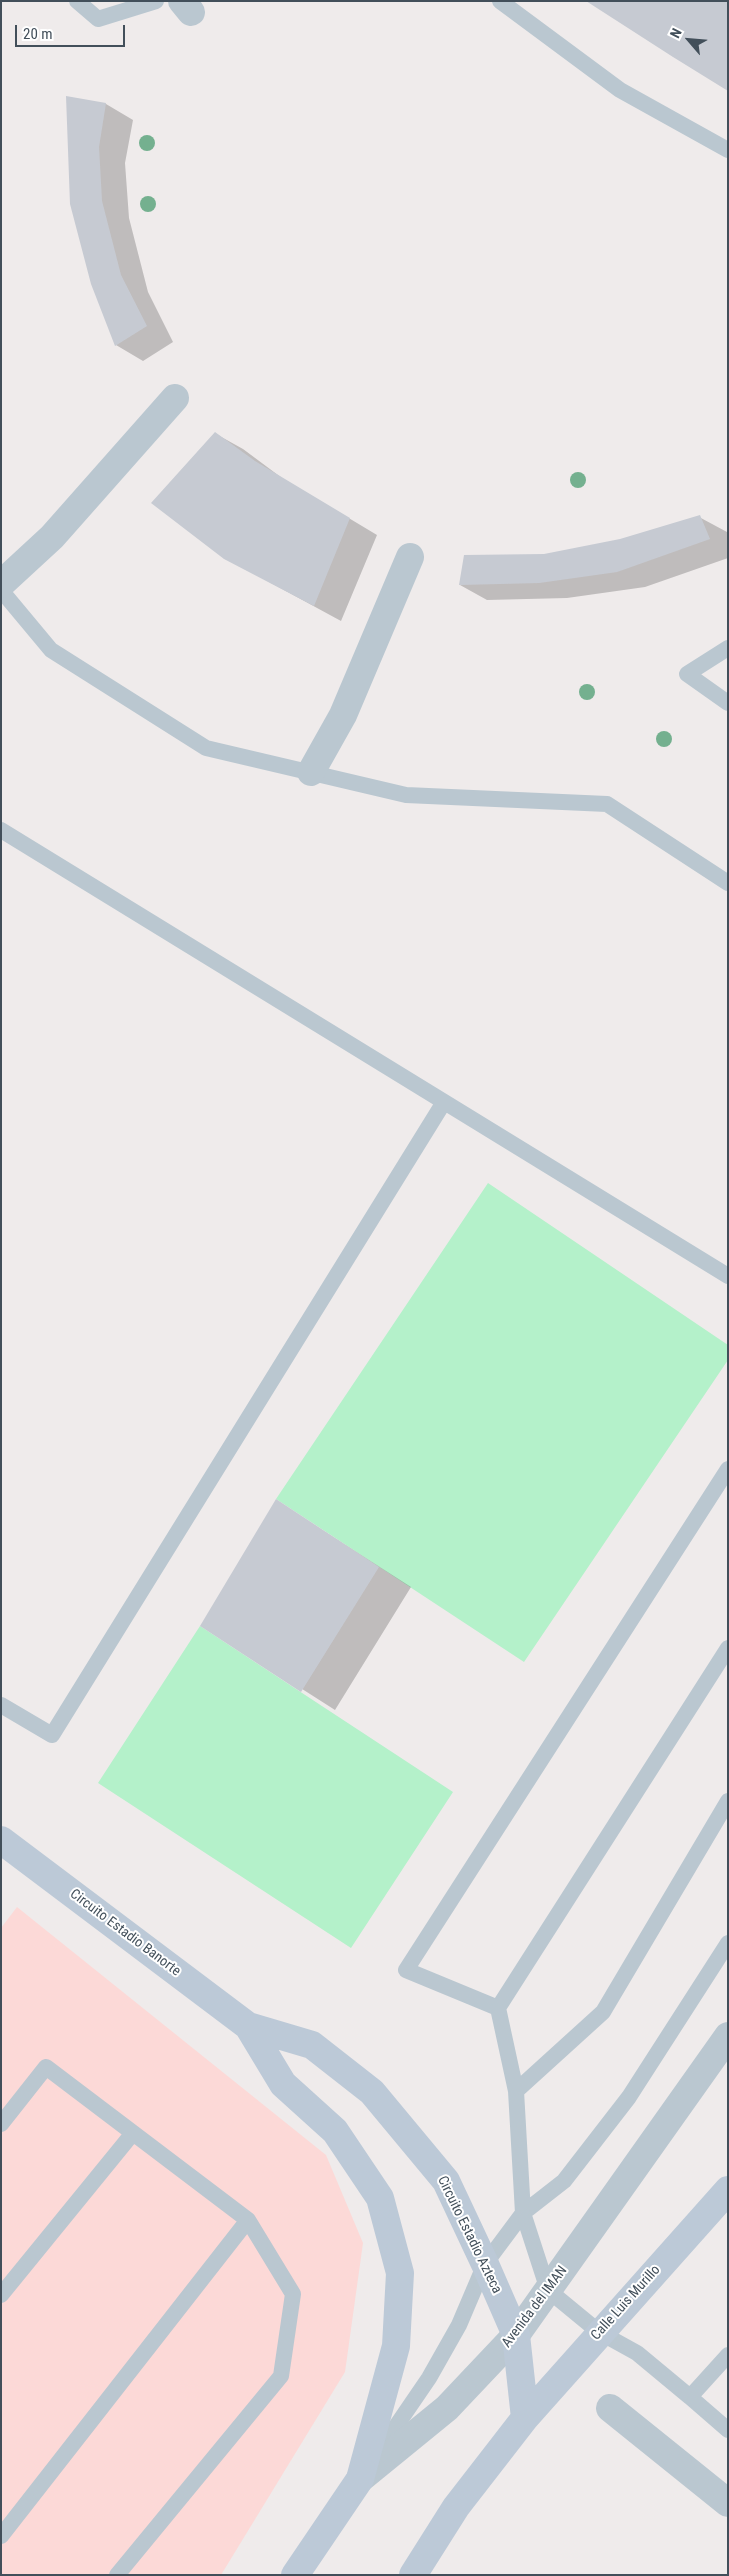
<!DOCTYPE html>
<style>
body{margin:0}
#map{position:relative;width:729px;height:2576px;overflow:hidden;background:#efebeb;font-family:"Roboto Condensed",sans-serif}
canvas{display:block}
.frame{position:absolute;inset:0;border:2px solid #424f5a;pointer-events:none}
.north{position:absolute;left:664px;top:15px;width:50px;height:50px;-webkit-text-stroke:4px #fff;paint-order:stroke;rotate:297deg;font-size:14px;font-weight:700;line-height:20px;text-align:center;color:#424f5a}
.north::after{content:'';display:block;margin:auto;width:18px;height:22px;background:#424f5a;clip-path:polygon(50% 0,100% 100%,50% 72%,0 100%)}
.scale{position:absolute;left:15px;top:25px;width:110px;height:22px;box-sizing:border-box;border:2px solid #424f5a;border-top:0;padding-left:6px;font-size:15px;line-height:18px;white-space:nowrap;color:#424f5a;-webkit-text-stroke:4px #fff;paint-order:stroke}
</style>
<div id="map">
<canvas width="729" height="2576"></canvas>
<div class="frame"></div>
<div class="north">N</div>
<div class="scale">20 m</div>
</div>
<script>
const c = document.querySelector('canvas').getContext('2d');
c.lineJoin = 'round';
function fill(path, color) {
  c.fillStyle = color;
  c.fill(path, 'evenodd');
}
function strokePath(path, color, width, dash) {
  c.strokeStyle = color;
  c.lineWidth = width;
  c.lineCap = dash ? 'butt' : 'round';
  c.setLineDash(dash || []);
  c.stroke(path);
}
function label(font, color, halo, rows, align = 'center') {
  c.font = font + ' "Roboto Condensed",sans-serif';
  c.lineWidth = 4;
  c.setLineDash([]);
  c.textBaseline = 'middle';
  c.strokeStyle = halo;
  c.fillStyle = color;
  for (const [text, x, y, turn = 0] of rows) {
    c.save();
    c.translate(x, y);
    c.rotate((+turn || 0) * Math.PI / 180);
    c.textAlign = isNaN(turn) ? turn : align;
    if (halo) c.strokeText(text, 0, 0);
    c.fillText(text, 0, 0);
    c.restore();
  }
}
const medical = new Path2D(`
 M17,1907L326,2155L363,2243L345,2372L221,2575H1V1928Z`);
const green = new Path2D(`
 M488,1183L728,1345V1360L524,1662L276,1499Z
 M200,1626L453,1792L351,1948L98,1783Z`);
const shadow = new Path2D(`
 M68,97L106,104L133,120L125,163L129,218L148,292L173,342L143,361L116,345Z
 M216,434L243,449L282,478L377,535L341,621L225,558Z
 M699,517L727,532L728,558L645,587L567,598L487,600L460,585L544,555L621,540Z
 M277,1501L411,1587L335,1710L202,1625Z`);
const building = new Path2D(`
 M586,1H728V91L673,57Z
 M66,96L106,103L99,147L102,201L121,275L147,326L115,346L91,284L70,204Z
 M215,432L255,461L350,518L314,606L224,559L151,503Z
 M700,515L710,539L617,572L539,583L459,585L464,555L544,554L620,539Z
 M276,1499L379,1567L301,1692L200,1626Z`);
const lane = new Path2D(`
 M77,1L98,19L156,1
 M500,1L620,90L728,150
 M1,590L51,650L206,748L406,795L607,804L728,883
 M728,648L687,674L728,703
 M1,830L728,1276
 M728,1648L498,2008L516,2091L523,2213L548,2290L599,2332L637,2353L690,2397L728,2355
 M1,1705L52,1735L444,1102
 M498,2008L406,1970L728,1469
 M516,2091L603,2012L728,1801
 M1,2124L46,2067L248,2220L293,2294L281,2376L117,2575
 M1,2295L133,2133
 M690,2397L728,2430
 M375,2457L429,2378L459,2325L485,2264L523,2213L564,2181L629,2097L728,1943
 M1,2536L248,2220`);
const street = new Path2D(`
 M182,1L191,12
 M1,584L52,537L175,398
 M311,772L343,715L410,557
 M610,2408L728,2503
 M360,2479L447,2408L516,2335L728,2036`);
const secondary = new Path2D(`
 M1,1840L248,2026L312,2045L372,2092L446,2181L485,2264L516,2335L525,2418
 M248,2026L283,2084L335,2131L380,2198L400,2273L396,2346L360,2479L295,2575
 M413,2575L456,2507L525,2418L728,2190`);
const trees = [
 [147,143],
 [148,204],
 [578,480],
 [587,692],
 [664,739]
];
const streetNames = [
 ["Circuito Estadio Banorte",125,1933,37],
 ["Circuito Estadio Azteca",469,2235,64],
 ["Calle Luis Murillo",626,2303,-48],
 ["Avenida del IMAN",535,2307,-53]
];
fill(medical, '#fcd9d7');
fill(green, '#b4f1ca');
fill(shadow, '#0003');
fill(building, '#c6cad2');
strokePath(lane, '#bac7d0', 16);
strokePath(street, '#bac7d0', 28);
strokePath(secondary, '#bcc9d7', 28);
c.fillStyle = '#74b08f';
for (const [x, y] of trees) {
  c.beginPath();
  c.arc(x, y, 8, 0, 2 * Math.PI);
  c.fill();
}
label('14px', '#424f5a', '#fff', streetNames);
</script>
